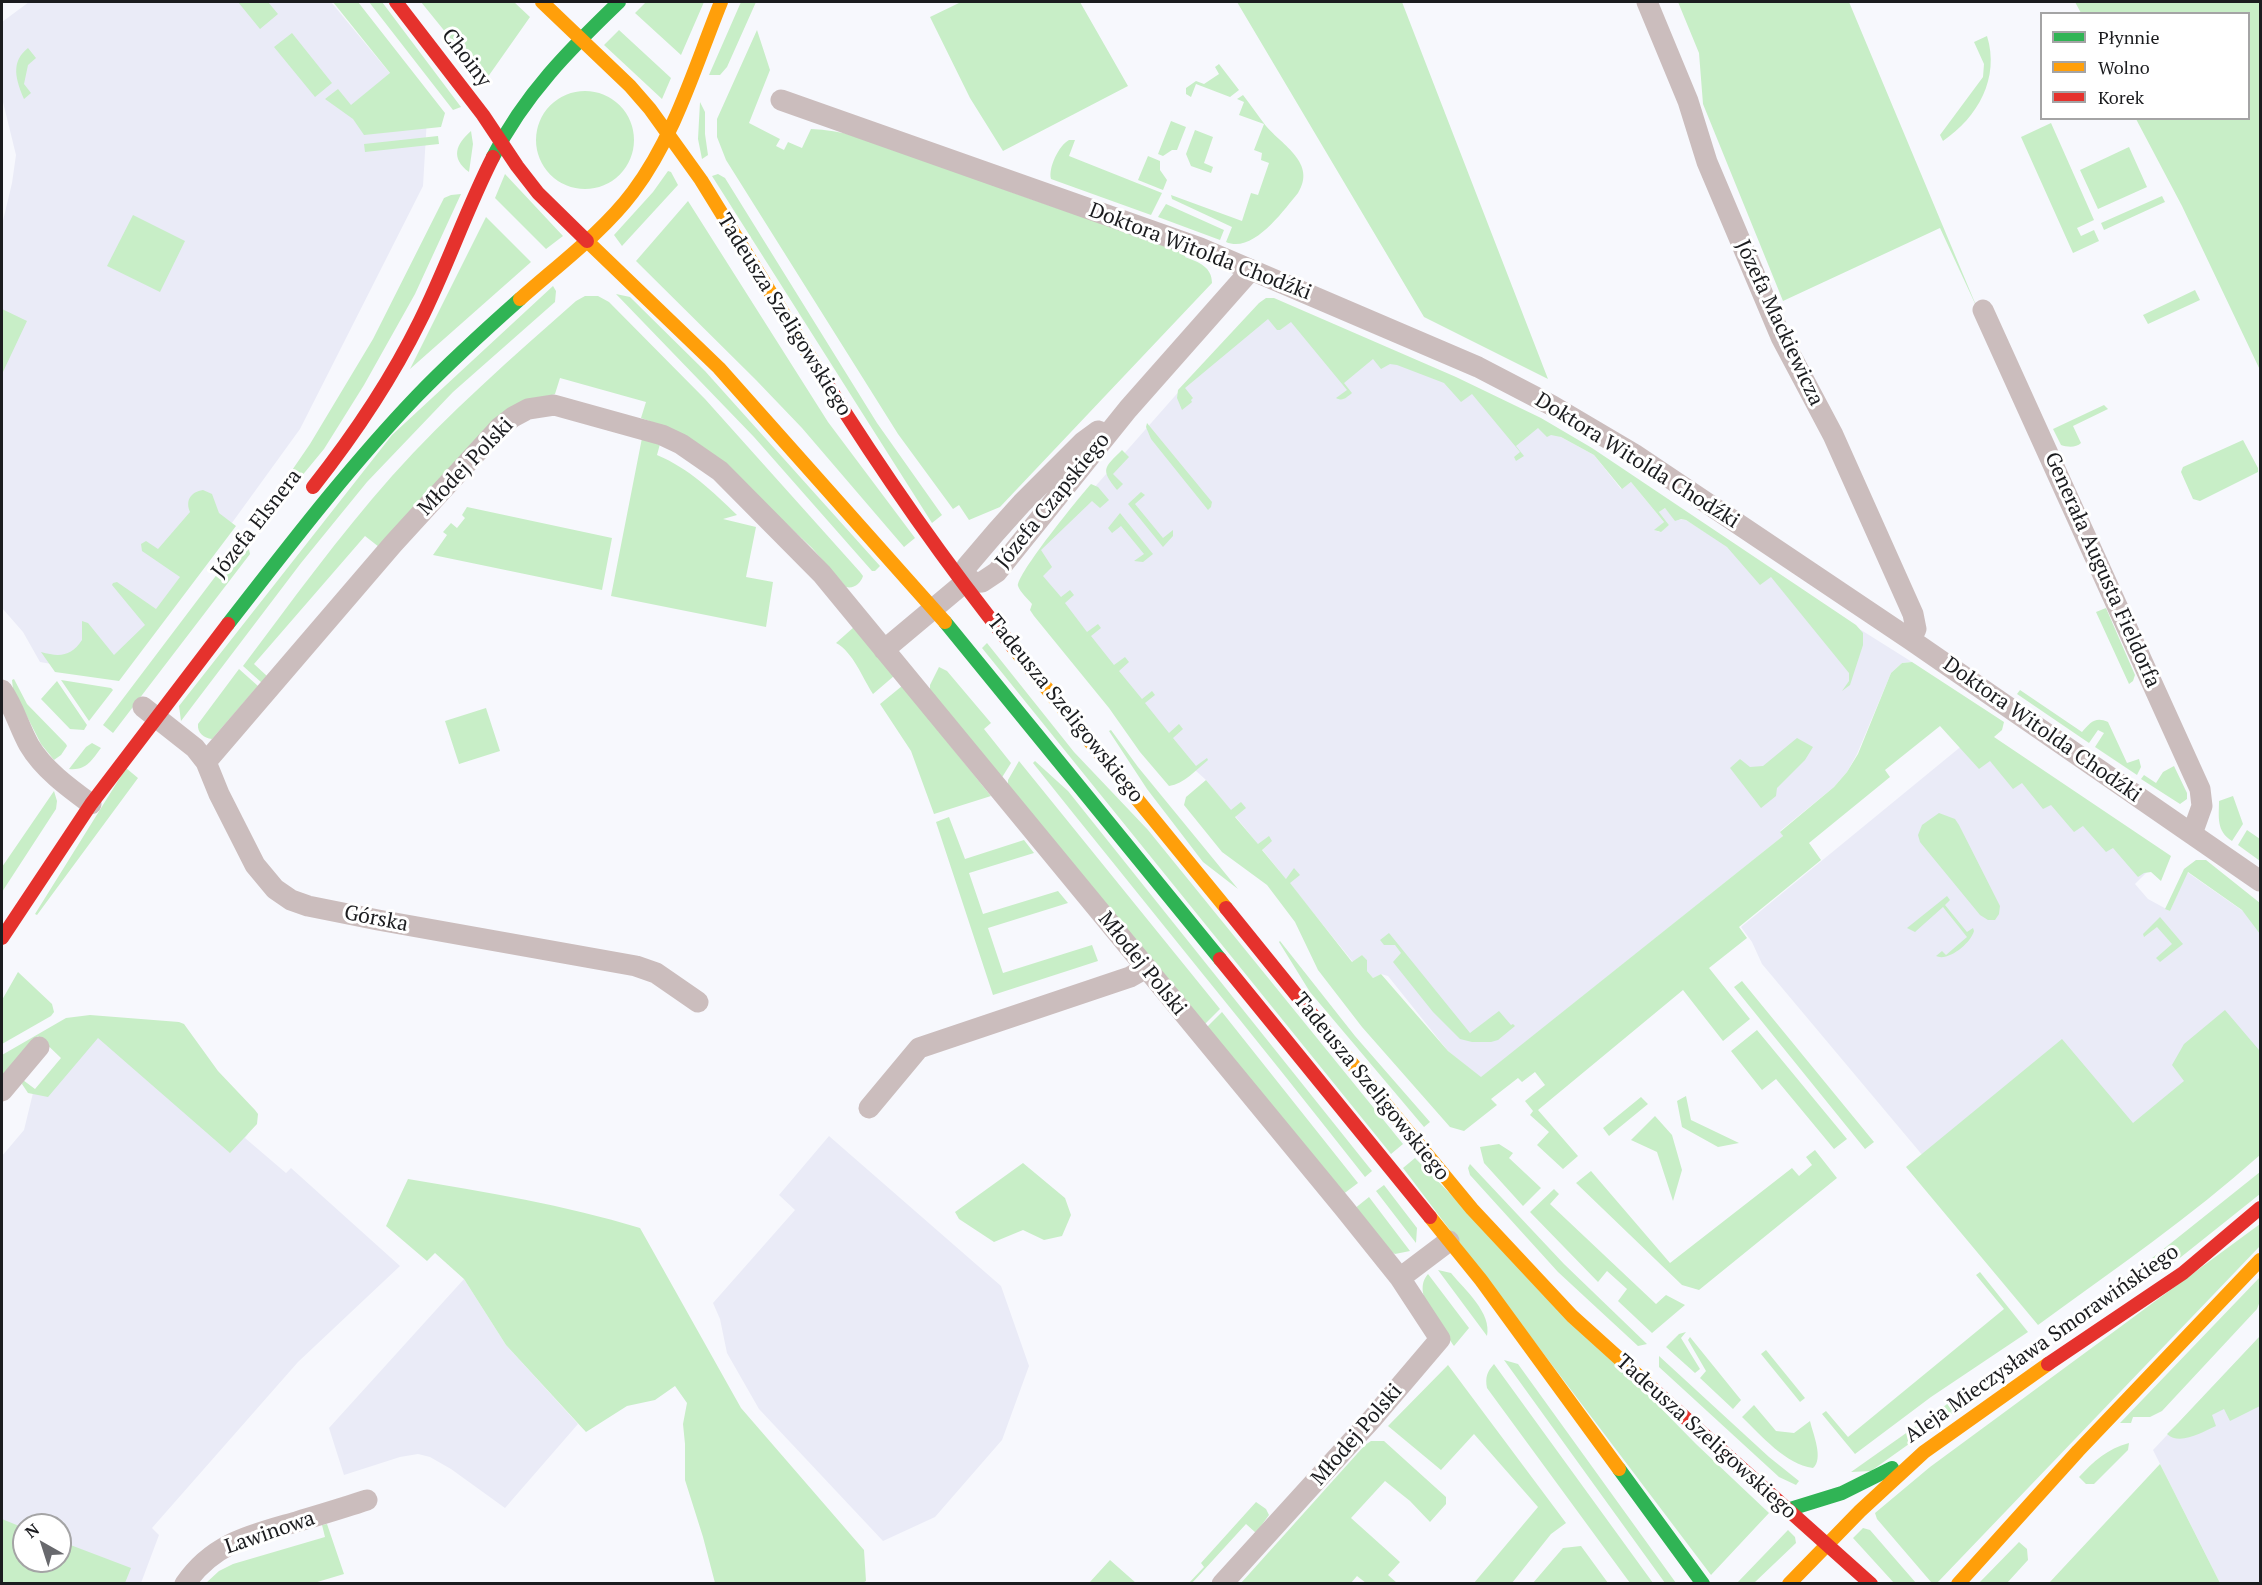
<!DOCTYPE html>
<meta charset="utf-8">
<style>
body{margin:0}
#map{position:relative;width:2262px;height:1585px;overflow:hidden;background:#f7f8fd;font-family:"PT Serif",serif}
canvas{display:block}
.frame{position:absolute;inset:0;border:3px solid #1b1c1f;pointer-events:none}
.legend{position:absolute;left:2040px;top:12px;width:210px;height:108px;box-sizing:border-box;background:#fff;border:2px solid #a4a4a5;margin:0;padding:8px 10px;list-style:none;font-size:18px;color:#1b1c1f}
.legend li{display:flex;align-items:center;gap:12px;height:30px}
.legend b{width:30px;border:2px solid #a4a4a5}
.north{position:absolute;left:12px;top:1513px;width:60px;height:60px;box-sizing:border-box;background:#fff;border:2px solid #a4a4a5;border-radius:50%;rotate:321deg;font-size:16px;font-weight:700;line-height:24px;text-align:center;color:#1b1c1f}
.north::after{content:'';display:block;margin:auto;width:21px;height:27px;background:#68696d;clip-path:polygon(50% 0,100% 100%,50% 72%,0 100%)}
</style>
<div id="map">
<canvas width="2262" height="1585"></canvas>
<div class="frame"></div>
<ul class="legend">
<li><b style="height:8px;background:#30b455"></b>Płynnie</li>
<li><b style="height:8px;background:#ff9f0a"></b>Wolno</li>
<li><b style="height:8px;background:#e5322d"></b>Korek</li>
</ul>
<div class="north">N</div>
</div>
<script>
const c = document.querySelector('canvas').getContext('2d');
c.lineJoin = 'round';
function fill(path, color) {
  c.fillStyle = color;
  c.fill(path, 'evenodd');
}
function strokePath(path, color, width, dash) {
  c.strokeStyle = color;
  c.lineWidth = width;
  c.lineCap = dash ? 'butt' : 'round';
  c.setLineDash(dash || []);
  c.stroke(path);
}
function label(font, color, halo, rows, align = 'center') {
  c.font = font + ' "PT Serif",serif';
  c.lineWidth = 6;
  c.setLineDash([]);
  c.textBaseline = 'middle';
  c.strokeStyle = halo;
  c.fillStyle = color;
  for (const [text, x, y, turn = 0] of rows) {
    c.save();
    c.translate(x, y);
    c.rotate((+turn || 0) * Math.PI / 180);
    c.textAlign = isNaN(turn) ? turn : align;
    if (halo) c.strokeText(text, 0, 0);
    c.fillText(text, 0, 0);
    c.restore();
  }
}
const built = new Path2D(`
 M29,2H331L427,118L423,186L300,429L121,676L40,662L23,632L2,608V225L12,183L16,155L2,98V22Z
 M1267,300L1475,390L1594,455L1621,489L1631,482L1664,522L1655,530L1659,532L1669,525L1659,512L1665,508L1678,519L1686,520L1912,662L1902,663L1891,673L1857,754L1847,772L1834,787L1780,831L1783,836L1481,1078L1448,1051L1388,976L1381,974L1373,978L1367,971V960L1362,955L1353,962L1206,780L1195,770L1041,575L1040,549L1182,388Z
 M1975,735L2160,859L2135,884L2148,899L2170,911L2187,872L2260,923V1058L2012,1262L1762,964L1752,942L1741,927Z
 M88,1027L250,1131L245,1138L286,1173L291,1168L400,1266L298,1362L152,1528L159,1535L141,1583L2,1584V1156L24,1130L33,1093ZM24,1525H60V1561H24Z
 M829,1136L1001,1286L1029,1366L1002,1440L935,1517L883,1541L759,1409L727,1353L720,1319L713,1303L795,1210L779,1195Z
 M464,1279L506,1345L578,1424L505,1508L451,1469L430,1457L418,1454L400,1457L344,1475L329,1428Z
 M2260,1336V1583H2220L2153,1450Z`);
const green = new Path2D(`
 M238,2H268L278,14L260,29Z
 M333,2H358L445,113L441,127L364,135L353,119L325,99L338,89L351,105L390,73Z
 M369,2H382L461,107L453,110Z
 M421,2H514L530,17L485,81Z
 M646,2H704L681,55L635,13Z
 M741,2H756L727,67L720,75H709Z
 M961,2H1080L1128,86L1003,151L970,98L930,17Z
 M1237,2H1402L1548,379L1424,317Z
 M1678,2H1849L1978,310L1940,228L1783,301L1703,104L1699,53Z
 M2075,2H2260V370L2182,206L2136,119L2248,118V14L2081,13Z
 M619,30L671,78L662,99L604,45Z
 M757,30L770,70L749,123L780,139L776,146L784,150L788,142L802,148L811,129C871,132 928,161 984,182C1051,207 1119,229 1187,252L1185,257C1199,262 1212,267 1212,283L1000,507L969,520L959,505L953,509L898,434L726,160L717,137V119Z
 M292,33L332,83L315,97L274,47Z
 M1987,36C2000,78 1978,117 1943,141L1940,135L1983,77L1984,64L1974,42Z
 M28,48L36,58L28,65L24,84L31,93L24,99C16,80 10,62 28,48Z
 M1219,64L1239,90L1230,97L1196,84L1191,97L1186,94V88L1196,81L1204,84L1219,74L1215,67Z
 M536 140a49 49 0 1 1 98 0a49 49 0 1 1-98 0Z
 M1243,95C1251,105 1258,116 1266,126C1282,145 1317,163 1298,193C1283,211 1253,254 1226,242L1232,227L1172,199L1171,195L1242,221L1251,193L1258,195L1269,163L1261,160L1262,153L1254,150L1264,124L1239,115L1244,102L1237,99Z
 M700,102L705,112V134L708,155L702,159L698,139Z
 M1171,121L1186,127L1177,150H1172L1163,156L1158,154Z
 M2051,123L2094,220L2077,228L2081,236L2094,230L2099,241L2073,253L2021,137Z
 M1195,130L1213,137L1204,163L1213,167L1211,173L1191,166L1186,154Z
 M471,131L473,144L469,172C450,158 456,144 471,131Z
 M438,136L439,144L365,152L364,144Z
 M1069,140H1075L1069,156L1162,193L1151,215L1051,179C1048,168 1059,145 1069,140Z
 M2129,147L2147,187L2098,209L2080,170Z
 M1148,156L1160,161V170L1167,180L1163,190L1138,180Z
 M668,171L671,172L678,185L622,246L614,235L653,192Z
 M505,174L563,236L546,249L495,198Z
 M718,174L725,178L877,423L942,515L932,523L712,176Z
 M461,194L415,294L364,385L324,449L268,517H260L310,444L373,339L444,198L451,195Z
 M2162,196L2165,202L2104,230L2101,223Z
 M688,201L828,422L915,538L904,547L802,428L756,380L636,261Z
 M1166,204L1224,230L1220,240L1158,217Z
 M133,215L185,241L160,292L107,266Z
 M486,217L531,262L410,369Z
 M553,286L556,291L555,302L453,392L367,482L301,563L181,721L179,706L392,435Z
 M2195,290L2200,300L2148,324L2143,315Z
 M616,294L630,297L705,371L880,566L875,571H872L754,437Z
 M585,296H598L609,302L705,399L860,572L863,576C861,583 854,589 846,587L812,548L757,496L668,428L641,418L646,402L560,378L555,394L521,404L379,547L365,536L254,664L267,676L262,683L243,666C291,602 338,537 392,476C448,413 513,357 576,301Z
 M1266,298H1274L1456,377L1541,418L1592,448L1856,625L1863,633V645L1850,685L1842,691L1849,681V673L1771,577L1760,585L1727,547L1686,520L1681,519L1675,521L1665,508L1659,512L1669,525L1661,532L1654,530L1664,522L1631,482L1622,489L1594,455L1561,437L1551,435L1547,437L1538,428L1516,446L1524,456L1516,461L1514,457L1520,452L1472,394L1461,402L1444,383L1397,365L1390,364L1381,369L1373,359L1344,383L1352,393C1347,397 1343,402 1336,398L1347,390L1291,322L1280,330H1277L1268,319L1185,388L1193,398L1191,400L1192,402L1182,410L1177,398L1178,390L1259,303Z
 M2,309L27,321L2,374Z
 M2104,405L2108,409L2073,426L2081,443C2076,448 2067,447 2061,445L2053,429Z
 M1147,423L1212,502L1211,507L1208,510L1151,439L1146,427Z
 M642,438L660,444L657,455C690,469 712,491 737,515L723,519L756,527L746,577L773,582L766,627L611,596Z
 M2243,440L2258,468V472L2200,501L2193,499L2181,472L2183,467Z
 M1122,450L1129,457L1113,474L1123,484L1117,490C1100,469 1104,468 1122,450Z
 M1091,484L1098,487L1109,500L1100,508L1092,501L1041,550L1052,567L1043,576L1061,597L1070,590L1074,595L1065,603L1087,632L1098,624L1101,628L1091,636L1114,665L1125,657L1129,662L1119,671L1142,699L1152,691L1155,695L1145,703L1169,733L1179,724L1183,729L1173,738L1196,766L1207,758L1208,760C1196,770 1184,784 1169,786L1140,752L1109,708L1034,616L1030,610L1032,604C1028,599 1020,592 1018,586C1016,575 1080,496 1091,484Z
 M203,490L212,494L219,513L236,526L119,681L55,672L41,652C59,657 71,657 82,640V621L88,623L114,655L145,625L112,585L113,583L117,582L156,609L180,577L142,551L141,544L146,541L158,549L190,512C185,500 191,492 203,490Z
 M1141,492L1145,495L1135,504L1163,538L1173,530V536L1163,547L1128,504Z
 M467,507L612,538L602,590L433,555L447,535L443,532L451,523L457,528L465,518L462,515Z
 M1120,513L1153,554L1143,562L1134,561L1144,554L1121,526L1112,533L1108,528Z
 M246,536L250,554L113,733L103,725Z
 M2106,608L2135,675L2133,681L2129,684L2096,612Z
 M854,627L894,676L873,694C862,677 853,652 836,643Z
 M987,643L1074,752L1148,830L1403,1144L1391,1154L982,648Z
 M1912,662L2004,722L2002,730L1994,737L2171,856L2161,881L2151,872L2144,873L2138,877L2113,848L2106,852L2083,826L2074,832L2051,805L2043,809L2022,783L2013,789L1990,761L1979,769L1940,726L1885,770L1890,777L1809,843L1821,860L1739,927L1747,938L1709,968L1750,1019L1723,1041L1683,990L1538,1110L1578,1156L1563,1169L1537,1145L1549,1132L1530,1115L1533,1111L1525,1101L1545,1085L1535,1072L1522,1082L1518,1078L1491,1099L1497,1105L1464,1131L1450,1127L1362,1027L1318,970L1295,922L1267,885L1222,852L1184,805L1186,797L1206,780L1231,810L1241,802L1246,808L1235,817L1258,844L1269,836L1272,841L1262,850L1286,879L1294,868L1300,875L1290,883L1352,962L1362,955L1367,960V971L1373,978L1381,974L1448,1051L1481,1077L1783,836L1780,832L1834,787L1847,772L1858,754L1891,673L1902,663Z
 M939,667L947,671L991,723L984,729L1011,763L1001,779L930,692V685Z
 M239,669L258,686L212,739C204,738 197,733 198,724Z
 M14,679L27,704L66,744L67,746L61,755L54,760L41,744L13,689L12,680Z
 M61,680L111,688L113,690L89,721Z
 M57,681L87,725L84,730L70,729L41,699Z
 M902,686L991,796L934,814L911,751L880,704Z
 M2020,690L2082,732C2090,723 2095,716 2108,722L2127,763L2139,759L2141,767L2137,775L2095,747L2104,733L2098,730L2089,743L2017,694Z
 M486,708L500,751L459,764L445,721Z
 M1111,730L1138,767L1238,889L1203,862L1147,789L1109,731Z
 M1797,738L1813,747L1805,760L1777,788L1776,796L1761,808L1730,768L1740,759L1750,767L1763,766Z
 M92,743L101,748C92,760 86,771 69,769L86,747Z
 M1019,761L1220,1009L1204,1025L1008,787V780Z
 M1035,761L1068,791L1372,1171L1365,1177C1256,1038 1143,901 1033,763Z
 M2174,766L2187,793V799L2180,804L2141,779L2144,775L2156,783L2163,772Z
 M126,768L138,778L37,915L35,914Z
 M54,791L57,801L56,809L2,892V867Z
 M2233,796L2243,824L2232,841C2216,831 2219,817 2219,801Z
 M1939,813L1955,819L1959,825L2000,906L1999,914L1995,920H1988L1980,915L1920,842L1918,835L1922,825Z
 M949,817L965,859L1024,840L1034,853L969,873L983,914L1058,891L1068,903L988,928L1003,973L1092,945L1098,961L993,995L936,822Z
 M2247,830L2260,839V861L2238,845Z
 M2196,860H2206L2260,903V934L2242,910L2188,872L2170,911L2165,909L2184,869Z
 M1947,896L1950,900L1945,905L1967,932L1973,928L1974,931C1971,943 1948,962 1936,956L1942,951L1946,955L1967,937L1943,907L1915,932L1907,928Z
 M2160,917L2183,944L2160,962L2156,958L2172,944L2157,927L2144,937L2143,934Z
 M1389,933L1470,1033L1499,1011L1511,1025L1513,1024L1515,1026L1498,1040L1491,1042H1472L1460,1039L1433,1012L1393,962L1401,953L1395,945H1384L1380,940Z
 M1280,941L1355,1036L1430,1122L1424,1127L1310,992L1279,942Z
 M18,972L52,1004L54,1012L51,1016L2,1044V1000Z
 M1742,981L1874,1142L1865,1149L1734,987Z
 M2225,1010L2259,1050L2260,1048V1155C2191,1217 2113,1270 2038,1325L1906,1167L2062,1039L2133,1123L2184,1081L2172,1065L2184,1044Z
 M1222,1012L1358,1183L1342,1195L1206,1028Z
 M90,1015L179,1022L184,1024L218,1071L255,1110L258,1114L257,1124L230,1153L98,1038L48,1097L28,1093L22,1084L23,1080L35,1089L61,1058L38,1036L2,1076V1055L66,1018Z
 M1757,1030L1847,1139L1834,1149L1776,1079L1762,1090L1731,1051Z
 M1686,1096L1691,1120L1739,1143L1718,1147L1682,1127L1677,1101Z
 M1641,1097L1648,1104L1609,1136L1603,1128Z
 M1655,1116L1672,1135L1682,1170L1673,1201L1657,1152L1631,1140Z
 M1499,1144L1513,1153L1509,1158L1541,1188L1523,1206L1484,1163L1480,1147Z
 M1815,1150L1837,1178L1699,1290L1682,1285L1576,1183L1591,1171L1670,1263L1792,1168L1799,1176L1812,1165L1806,1157Z
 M1415,1158L1696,1444L1769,1513L1711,1575L1403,1168Z
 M1023,1163L1065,1198L1071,1215L1062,1236L1044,1240L1023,1230L994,1242L959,1219L955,1212Z
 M1470,1164L1564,1264L1647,1344L1638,1346L1558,1272L1470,1175L1468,1168Z
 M2260,1172V1194L2166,1269L2098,1308L2095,1299L2141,1267Z
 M408,1179C487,1192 564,1205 640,1228L741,1408L864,1550L866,1581L861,1584L715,1583L703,1537L685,1480V1444L683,1424L687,1403L675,1386L655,1400L627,1406L586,1432L506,1345L464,1279L435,1253L427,1261L386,1226Z
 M1384,1185L1417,1228L1416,1243L1376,1191Z
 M1554,1189L1559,1194L1550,1204L1656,1304L1666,1295L1685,1305L1652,1333L1618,1301L1627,1289L1607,1271L1598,1282L1530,1212Z
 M1369,1197L1410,1251L1395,1254L1387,1249L1354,1209Z
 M2260,1224V1246L1937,1583L1931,1582L1877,1519L1875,1513L1930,1467Z
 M1438,1270L1451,1273C1465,1290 1492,1313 1487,1336Z
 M1980,1272L2028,1332L1931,1397L1855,1454L1822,1414L1826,1411L1848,1437L2004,1309L1976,1275Z
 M1428,1274L1469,1328L1454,1346C1442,1327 1410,1294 1428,1274Z
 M2260,1277V1301L2257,1309L2162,1411L2150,1417H2133L2131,1423H2120Z
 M1686,1332L1681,1338L1700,1369L1695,1373L1666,1347L1679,1334Z
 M2260,1336V1406L2230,1421L2224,1409L2212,1415L2216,1426C2202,1432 2180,1446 2167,1434L2178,1423Z
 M1690,1337L1741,1400L1733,1409L1700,1378L1706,1371L1688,1340Z
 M2035,1342L2041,1350L1871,1471L1851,1472Z
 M1766,1350L1805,1398L1800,1402L1761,1354Z
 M1659,1356L1769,1457L1799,1481L1796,1485L1779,1477L1659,1367Z
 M1504,1360L1518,1364L1676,1583H1665Z
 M1494,1364L1653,1583H1630L1487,1388C1485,1377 1487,1372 1494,1364Z
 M1448,1365L1566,1523L1551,1534L1512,1583H1474L1538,1507L1474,1434L1441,1470L1388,1426Z
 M1754,1405L1776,1431L1794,1433L1810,1421C1813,1434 1824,1459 1813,1468C1785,1464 1762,1436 1742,1417Z
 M1371,1441H1384L1446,1497V1504L1430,1522L1410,1501L1385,1481L1351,1518L1400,1562L1388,1575L1397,1583H1366L1357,1576L1351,1583H1241L1365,1445Z
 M2129,1443L2128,1450L2094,1484H2086L2079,1477C2094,1461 2107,1449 2129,1443Z
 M2160,1464L2220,1583H2049Z
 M1256,1502L1266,1509L1269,1515L1256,1533L1246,1524L1192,1583L1188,1584L1204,1567L1201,1563Z
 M2,1519L24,1528V1561H60V1541L131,1568L125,1583H2Z
 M327,1524L344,1574L314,1583H206L219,1571L233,1564L325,1537L322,1525Z
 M1863,1528L1870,1530L1916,1583H1894L1853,1538Z
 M1788,1530L1795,1537L1796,1543L1754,1583H1737Z
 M2019,1542L2027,1549L2028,1560L2007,1583H1979Z
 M1581,1546L1608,1583H1533L1563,1548Z
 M1110,1560L1136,1583H1137H1089Z`);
const street = new Path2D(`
 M1647,2L1688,101L1707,162L1781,337L1833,435L1913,614L1916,629L1911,640
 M781,100L1200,248L1478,367L1551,405L1634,454L1911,640L2260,881
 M1983,310L2200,789L2202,806L2192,834
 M964,583L982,582L997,572L1128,409L1250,271
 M964,583L967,566L996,532L1022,503L1083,442L1098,431
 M884,650L964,583
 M2,690C14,707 19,727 29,745C43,769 69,788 91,804
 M143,707L195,748L206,762L219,794L255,865L275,889L291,900L308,906L378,920L636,966L656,973L698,1002
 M206,762L393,544L500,427L513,417L528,409L554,405L662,435L681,444L720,471L822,574L1344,1208L1400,1278L1440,1339L1372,1419L1222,1584
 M2,1091L39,1047
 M869,1108L919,1048L1130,977L1146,968
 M1400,1278L1449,1241
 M185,1584C213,1543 251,1535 296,1522C319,1515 343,1508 367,1500`);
const fast = new Path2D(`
 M493,157C524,95 570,49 619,2
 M945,622L1220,959
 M228,624C288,547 349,467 417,396C450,362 485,330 520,299
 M1619,1469L1703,1584
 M1787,1510L1842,1493L1892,1468`);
const slow = new Path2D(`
 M542,2L630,86L650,109L701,180L822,376
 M587,241L719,368L945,622
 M520,299C557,266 603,232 633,192C675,136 695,66 721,2
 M1012,646L1226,908
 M1340,1049L1472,1209L1572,1316L1653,1389
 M1430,1217L1481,1280L1619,1469
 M1789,1584L1860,1511L1924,1452L2048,1364
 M1958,1584L2078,1451L2260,1260`);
const jam = new Path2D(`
 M396,2L483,115L517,166L538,193L587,241
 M822,376C880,469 943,560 1012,646
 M313,487C354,435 391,380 420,321C447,267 466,210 493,157
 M1226,908L1340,1049
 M2,938L91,804L228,624
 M1220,959L1430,1217
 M2048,1364L2183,1273L2260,1208
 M1653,1389L1871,1584`);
const streetNames = [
 ["Choiny",466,58,53],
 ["Doktora Witolda Chodźki",1200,252,21],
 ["Tadeusza Szeligowskiego",784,315,58],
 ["Józefa Mackiewicza",1779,323,65],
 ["Doktora Witolda Chodźki",1637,461,32],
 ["Młodej Polski",466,467,-46],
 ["Józefa Czapskiego",1053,501,-51],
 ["Józefa Elsnera",257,524,-52],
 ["Generała Augusta Fieldorfa",2102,570,66],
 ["Tadeusza Szeligowskiego",1065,709,51],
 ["Doktora Witolda Chodźki",2042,730,35],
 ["Górska",376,919,11],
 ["Młodej Polski",1142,964,51],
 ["Tadeusza Szeligowskiego",1371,1087,51],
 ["Aleja Mieczysława Smorawińskiego",2042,1344,-35],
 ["Młodej Polski",1357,1435,-49],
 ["Tadeusza Szeligowskiego",1706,1437,42],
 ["Lawinowa",270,1533,-19]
];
fill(built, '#eaebf7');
fill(green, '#c8eec7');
strokePath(street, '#cbbdbd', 21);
strokePath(fast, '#30b455', 14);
strokePath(slow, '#ff9f0a', 14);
strokePath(jam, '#e5322d', 14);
label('21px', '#1b1c1f', '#fff', streetNames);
</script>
